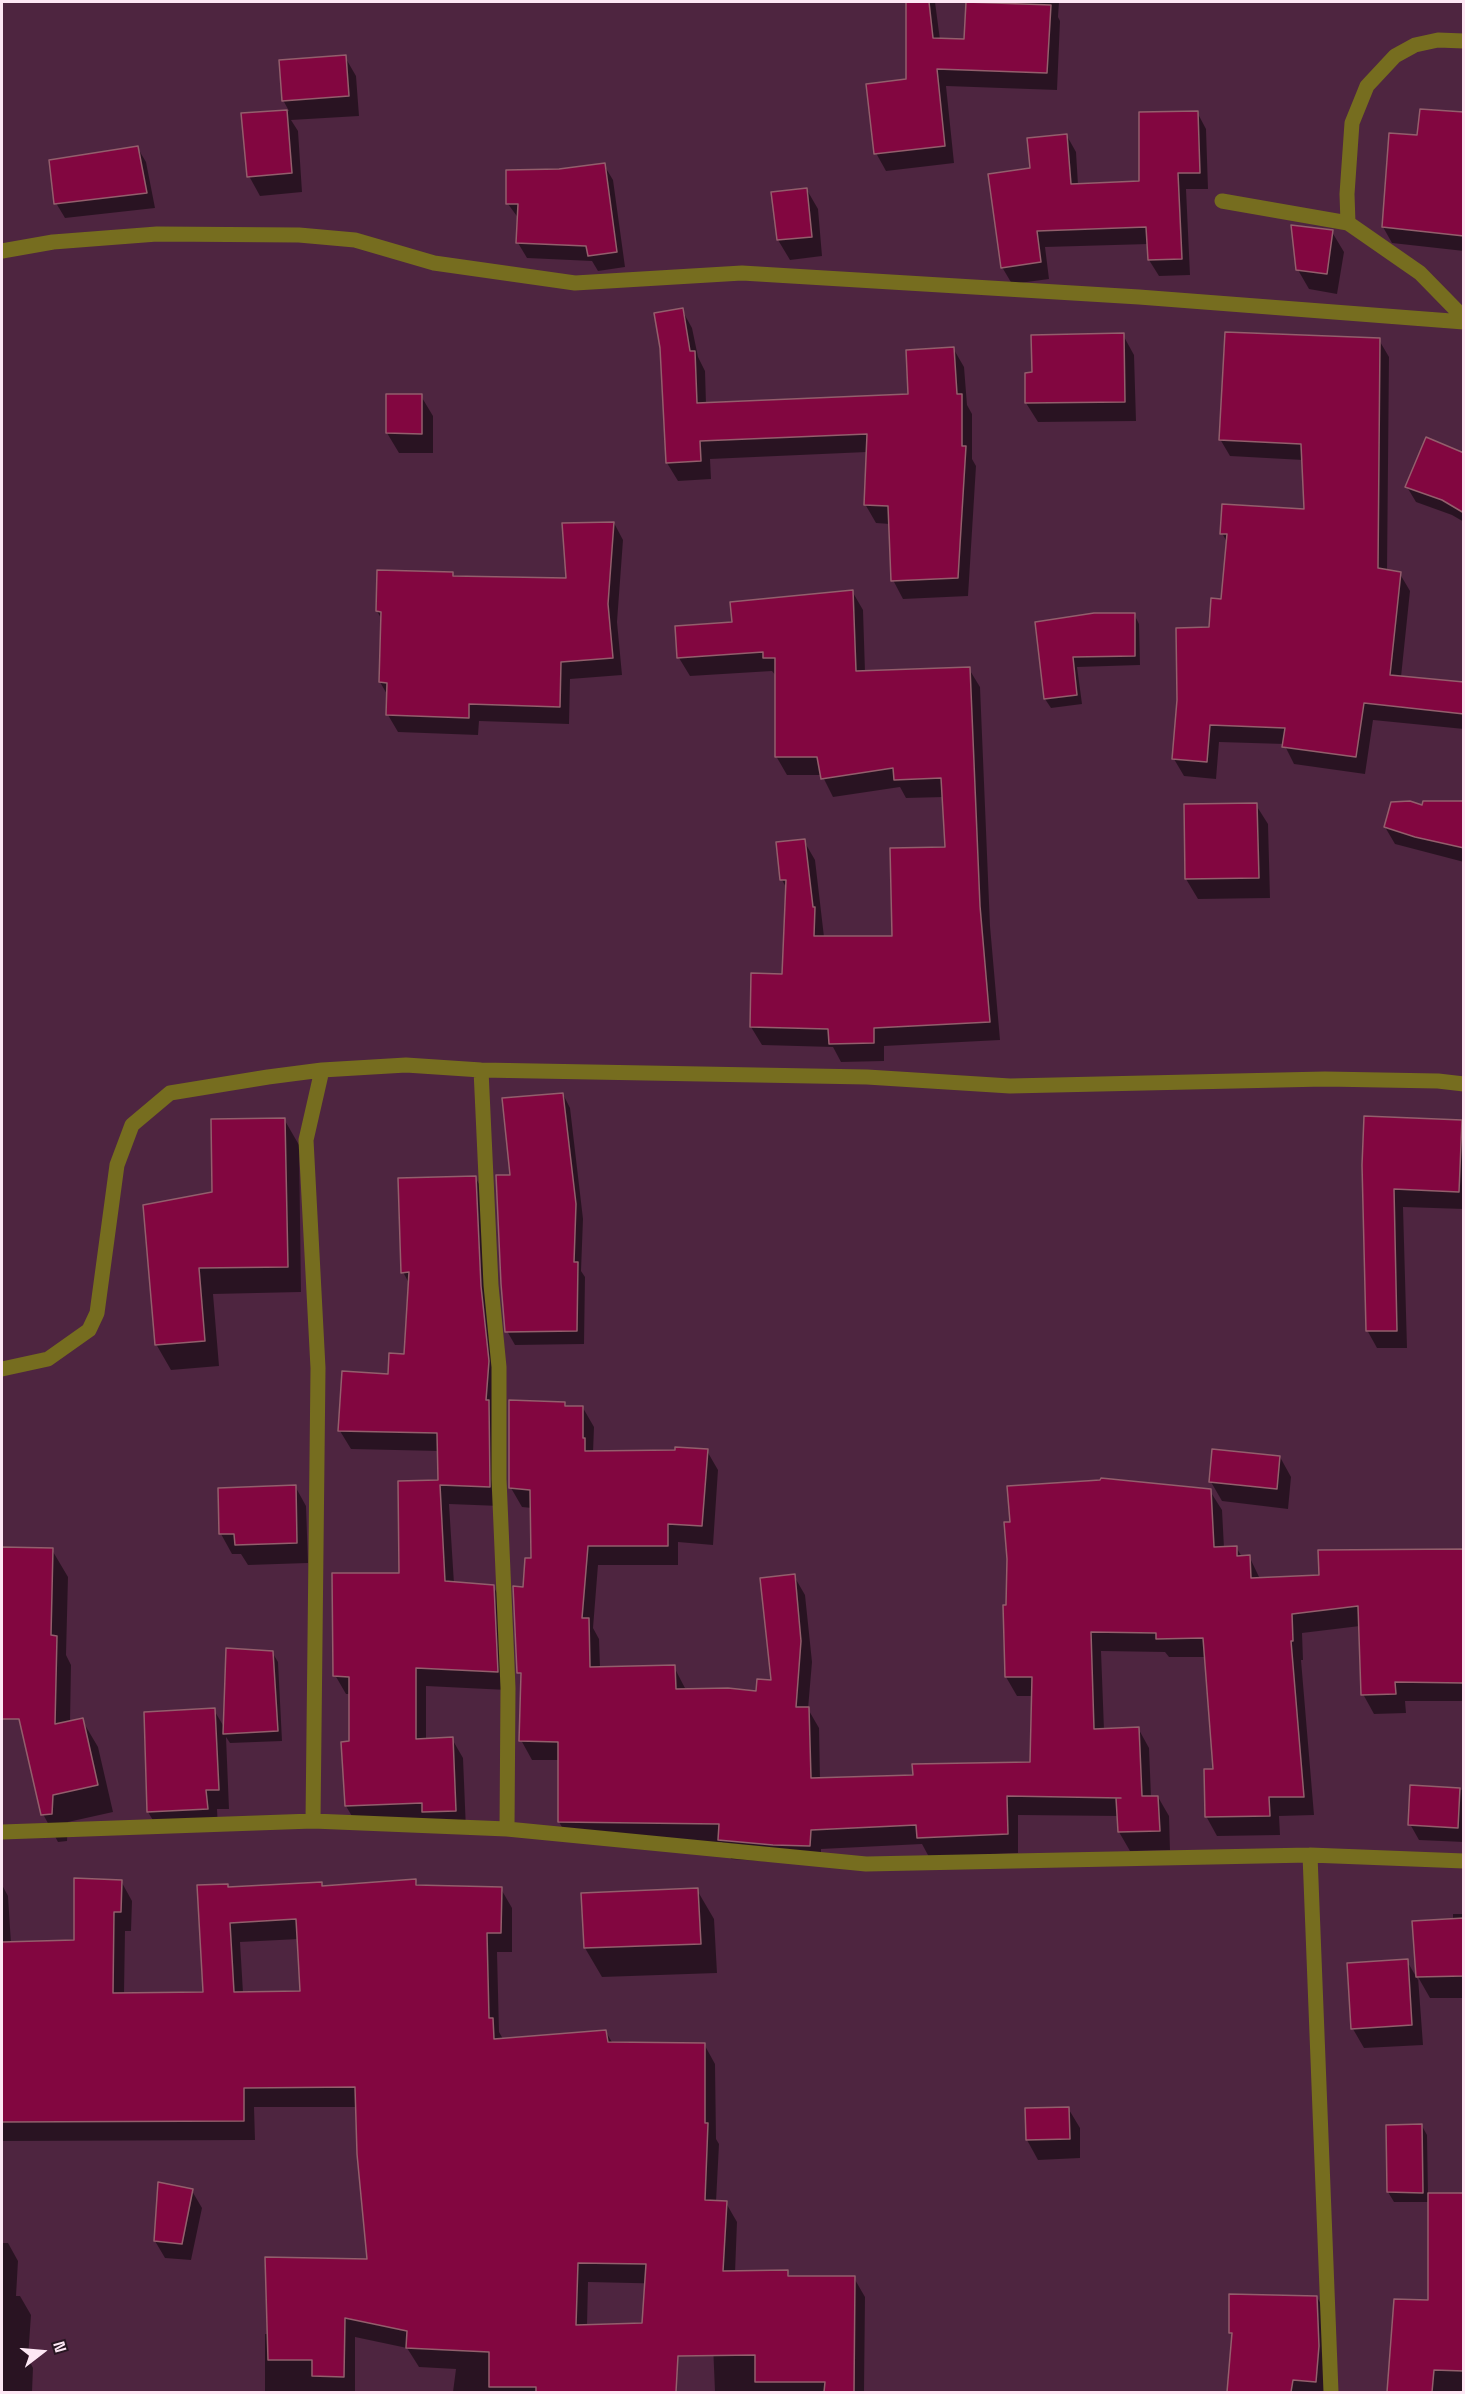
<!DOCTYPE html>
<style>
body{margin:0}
#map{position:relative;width:1465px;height:2394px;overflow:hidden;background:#4e2540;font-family:"Space Grotesk",sans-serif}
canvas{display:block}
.frame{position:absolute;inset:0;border:3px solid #fde7f4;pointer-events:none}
.north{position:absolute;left:12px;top:2322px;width:60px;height:60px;-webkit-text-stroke:4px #281622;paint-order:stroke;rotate:74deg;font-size:16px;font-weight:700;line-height:24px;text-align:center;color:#fde7f4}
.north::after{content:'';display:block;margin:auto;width:21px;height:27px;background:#fde7f4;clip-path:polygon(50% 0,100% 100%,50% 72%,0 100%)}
</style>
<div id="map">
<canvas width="1465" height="2394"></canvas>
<div class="frame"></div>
<div class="north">N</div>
</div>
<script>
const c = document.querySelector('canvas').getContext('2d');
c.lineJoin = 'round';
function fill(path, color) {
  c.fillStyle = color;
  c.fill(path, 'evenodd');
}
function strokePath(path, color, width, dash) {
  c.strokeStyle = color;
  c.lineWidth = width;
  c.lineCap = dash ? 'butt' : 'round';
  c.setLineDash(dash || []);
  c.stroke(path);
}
const shadow = new Path2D(`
 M908,2H935L940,40H965L968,2H1059L1058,17L1060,21L1057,90L946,86L954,163L886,171L876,153L907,81Z
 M345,57L356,76L359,116L291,120L298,131L302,192L260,196L249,176L242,115L289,111L283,100Z
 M1197,112L1206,129L1208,189H1186L1190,275L1159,276L1149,260V244L1045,247L1049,279L1012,284L1002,267L1032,170L1067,136L1076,152L1078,185L1140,183Z
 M1464,113V251L1392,243L1383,227L1418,137Z
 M137,147L146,162L155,208L65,218L56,203Z
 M604,165L613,180L625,267L598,271L592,261L527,258L518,243L519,219L508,204L560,171Z
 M807,190L818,209L822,256L790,260L778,240L773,193Z
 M1332,232L1344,252L1337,294L1309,289L1298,270Z
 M682,310L692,328L698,357L705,371L706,404L910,396L953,348L964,367L967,405L972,414V459L976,466L968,596L903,599L893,580L890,524L876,523L865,504L867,452L710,459L711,479L678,481L667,463Z
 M1123,335L1134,355L1136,421L1038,422L1026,403L1034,374Z
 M1379,340L1389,357L1387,572L1400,574L1410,591L1401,677L1464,683V729L1373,720L1365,774L1294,764L1284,744L1219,742L1216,779L1184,776L1174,759L1210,629L1222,600L1228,544L1222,533L1306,510L1303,460L1230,456L1220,439Z
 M421,396L433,416V453H399L387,433Z
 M1464,441V522L1452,515L1416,502L1407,487L1461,454Z
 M614,523L623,540L617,622L622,675L570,679L569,724L479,721L478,735L398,732L388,715V696L380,682L382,620L377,611L452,573L455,578L568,580Z
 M852,591L863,610L865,672L969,669L980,687L990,926L1000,1040L884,1046V1061L841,1062L833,1047L762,1045L751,1027L783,976L787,889L782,880L804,841L815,860L824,937H893L947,848L944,797L906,798L900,787L833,797L822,775H787L776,756V676L772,671L690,676L679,658L733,624Z
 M1134,614L1139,624L1140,665L1077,667L1082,704L1051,708L1045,699L1037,623Z
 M1464,802V862L1395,844L1385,827L1423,807Z
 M1256,805L1268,824L1270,898L1198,899L1186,879Z
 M563,1094L570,1108L583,1219L581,1271L585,1277L584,1344L515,1345L507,1331L511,1177Z
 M284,1119L299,1145L301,1292L213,1294L219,1366L171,1370L156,1344L214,1193Z
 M1461,1121L1464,1126V1209L1403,1207L1407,1348H1377L1367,1330L1363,1165Z
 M475,1177L486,1196L500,1506L449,1504L454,1584L493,1586L504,1605L507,1690L426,1686V1740L452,1739L463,1758L466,1830L357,1825L346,1806L351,1743L350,1694H346L335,1675L400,1574L439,1481V1451L351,1449L340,1431L406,1355L410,1285L403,1272Z
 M565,1403L567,1407L583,1408L594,1427L593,1453L707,1451L718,1470L713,1545L678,1542V1565H598L593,1628L599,1639L600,1668L674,1667L686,1690L757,1693L772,1682L794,1576L805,1595L812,1662L808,1709L819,1728L820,1780L915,1776L1032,1764L1033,1696H1017L1006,1677L1210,1491L1222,1510L1224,1548L1236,1547L1242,1557L1249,1556L1260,1579L1320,1577L1464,1550V1701H1405L1406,1713L1374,1714L1363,1694L1360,1626L1302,1633L1303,1660H1301L1314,1815L1279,1816L1280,1835L1217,1836L1206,1816L1214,1771L1206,1657H1169L1165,1652L1101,1651L1104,1730L1138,1728L1149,1748L1151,1797H1158L1169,1816L1170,1850L1130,1851L1119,1832L1118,1816L1018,1815V1853L929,1857L922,1844L821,1849V1865L731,1859L722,1842L570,1841L559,1822V1760H532L521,1740L522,1678L519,1672L524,1588L532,1560V1508L522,1507L511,1488Z
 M1280,1457L1291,1477L1288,1509L1222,1501L1211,1482Z
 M295,1486L306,1506L308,1563L248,1565L241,1554H232L221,1534L219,1489Z
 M2,1548L52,1550L68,1577L66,1655L71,1665L70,1723L82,1720L98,1747L113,1812L68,1822L67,1841L58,1842L43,1814L4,1643H2Z
 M272,1652L278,1662L282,1741L230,1743L226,1737L229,1809H217L218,1828L160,1832L148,1812L214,1710L224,1727Z
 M1412,1786L1464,1790V1842L1419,1840L1410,1824Z
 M121,1881L132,1901L131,1931H125L124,1994H204L229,1888L321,1883L323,1887L415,1881L419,1887L501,1889L512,1908V1952H497L499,2032L503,2039L606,2032L613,2044H704L715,2064L716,2139L719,2144L716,2202L726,2203L737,2222L735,2273L787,2272L790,2277L854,2278L865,2297L864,2392H715L710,2272L675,2284L588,2282L587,2326L673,2343L671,2392H453L456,2369L419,2367L407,2348L355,2337V2392H265V2334H268L368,2260L357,2107H254L255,2140L2,2141V1885L8,1896L11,1944L75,1942ZM299,1939L301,1993H243L240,1942Z
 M697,1890L714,1919L717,1973L602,1977L585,1948Z
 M1453,1914H1464V1998H1430L1418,1977L1423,2045L1364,2048L1353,2029L1407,1961L1418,1980L1414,1922L1453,1920Z
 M1068,2108L1080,2128V2158L1038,2160L1027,2140Z
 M1422,2126L1427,2135L1428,2195H1464V2392H1389L1395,2300L1430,2302V2202H1394L1388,2192Z
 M192,2191L202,2208L191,2260L165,2258L155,2241Z
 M2,2243H8L18,2261L16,2296H20L31,2315L28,2358L33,2368L32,2392H2Z
 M1317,2297L1329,2319V2392H1228L1233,2337L1230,2333Z`);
const building = new Path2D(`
 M906,2H929L933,38L964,39L966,2L1051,5L1047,73L937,69L945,146L874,154L866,84L906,79Z
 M346,55L349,96L282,101L279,60Z
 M1420,109L1464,112V236L1382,227L1389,133L1417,135Z
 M287,110L292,173L247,177L241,113Z
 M1198,111L1200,173H1178L1182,259L1148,260L1146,227L1037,231L1041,262L1001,268L988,174L1030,168L1027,138L1067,134L1071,184L1139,181V112Z
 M138,146L147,193L54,204L49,160Z
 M605,163L617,252L588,256L586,246L516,243L518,204H506V170L559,169Z
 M807,188L812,237L777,240L771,192Z
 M1291,225L1333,230L1327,274L1296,270Z
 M683,308L690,351H695L697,403L908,394L906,350L954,347L957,394H962V446H966L958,578L891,581L888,506L864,505L867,434L700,441L701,461L666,463L660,348L654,313Z
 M1225,332L1380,338L1378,568L1401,572L1390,675L1464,682V714L1364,703L1356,757L1282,747L1285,728L1210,725L1207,762L1172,759L1177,700L1176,628L1209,627L1211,598L1221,599L1227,534H1220L1222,504L1304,509L1301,444L1219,440Z
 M1124,333L1125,402L1025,403V373L1032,372L1031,335Z
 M386,394H422V434L386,433Z
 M1426,437L1464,453V513L1442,500L1405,487Z
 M614,522L608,604L613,658L561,662L560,707L469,704V718L386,715L387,683L379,682L381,612L376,611L377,570L453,572V576L566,578L562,523Z
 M853,590L856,671L970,667L980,906L990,1022L874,1028V1043L829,1044L828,1029L750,1027L751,973L782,974L786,880H780L776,842L805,839L813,907H815L814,936H892L890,848L945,847L941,778L894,780L893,768L821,779L817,757H775V658H763V652L677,658L675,626L732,622L730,602Z
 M1094,613H1135V656L1073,657L1077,695L1044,699L1035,622Z
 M1410,801L1422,805L1423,801H1464V848L1415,837L1384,827L1391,802Z
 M1257,803L1259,878L1185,879L1184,804Z
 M563,1093L576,1204L574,1262H578L577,1331L505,1332L501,1284L496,1175H510L502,1098Z
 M1364,1116L1462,1120L1459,1192L1394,1189L1397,1331H1366L1362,1165Z
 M285,1118L288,1267L199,1268L205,1341L155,1345L143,1205L212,1192L211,1119Z
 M476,1176L481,1286L489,1361L486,1400H489L490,1487L440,1485L445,1581L494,1585L498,1672L416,1668V1739L453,1737L456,1811L422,1812V1803L345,1806L341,1742L349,1741V1677L333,1676L332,1573H399L398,1481L438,1480L437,1433L338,1431L342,1371L388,1374L389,1353L404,1354L409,1272L401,1273L398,1178Z
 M509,1400L565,1402V1406H583V1438H585V1451L675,1450V1447L708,1449L702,1526L668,1524V1546H588L582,1618H589L590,1667L675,1665L676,1689L728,1688L756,1691L757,1679L771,1680L760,1578L795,1574L801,1641L796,1707H809L811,1778L913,1775L912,1764L1030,1762L1032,1677H1005L1003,1605H1006L1007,1559L1004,1522H1010L1007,1486L1100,1480L1101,1478L1211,1489L1214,1547L1237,1546V1556L1250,1555L1251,1578L1319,1575L1318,1550L1464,1549V1683L1395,1682L1396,1694L1361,1695L1358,1606L1292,1614L1293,1641H1291L1304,1797H1269L1270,1816L1205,1817L1204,1769H1213L1203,1638L1156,1639V1633L1091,1632L1094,1729L1139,1727L1142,1796H1158L1160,1831L1118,1832L1116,1798H1121L1007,1796L1008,1834L917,1838L916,1825L811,1830L810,1846L773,1845L718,1840L719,1824L558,1822V1742L519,1741L521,1673H517L513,1586L523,1587L525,1558H531L530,1490L509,1488Z
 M1212,1449L1280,1456L1277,1489L1209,1482Z
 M296,1485L297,1543L235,1545L234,1534H219L218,1488Z
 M2,1547L53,1548L51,1635L57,1636L55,1724L83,1718L98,1785L53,1795L52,1814L41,1815L19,1719H2Z
 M226,1648L273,1651L278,1731L223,1734Z
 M215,1708L219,1790H206L208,1809L147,1812L144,1712Z
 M1410,1785L1460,1788L1458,1828L1408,1825Z
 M74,1878L122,1880L121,1912H114L113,1993L203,1992L197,1885L228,1884V1887L322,1882V1886L416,1879V1885L502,1887L501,1933H487L489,2018H493L494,2039L606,2030L608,2042L705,2043V2123H708L705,2200L727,2201L723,2271L788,2270V2276H855L854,2392H824L825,2382H755V2355L678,2356L676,2392H536V2387H489V2352L406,2348L407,2331L345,2318L344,2377L312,2376V2360H268L265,2257L367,2259L357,2154L355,2087L244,2088V2121L2,2122V1942L74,1940ZM296,1919L300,1991L234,1992L230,1923ZM578,2263L646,2264L642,2323L576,2325Z
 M698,1888L701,1944L584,1948L581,1893Z
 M1464,1918V1976L1416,1977L1412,1921Z
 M1408,1959L1412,2025L1351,2029L1347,1963Z
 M1069,2107L1070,2139L1026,2140L1025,2108Z
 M1422,2124L1423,2193L1387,2192L1386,2125Z
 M158,2182L193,2189L182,2244L154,2241Z
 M1428,2193H1464V2371L1434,2370L1432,2392H1387L1394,2299L1428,2300Z
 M1229,2294L1317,2296L1319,2346L1316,2382L1293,2380L1291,2392H1227L1232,2333H1229Z`);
const minor = new Path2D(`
 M1222,201L1348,223L1420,273L1464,318
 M1348,223L1347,194L1352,123L1367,86L1395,56L1415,45L1438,40L1464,41
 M2,251L53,242L157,234L299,235L355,240L434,263L575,283L742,273L1139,297L1464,322
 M481,1070L491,1285L499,1367V1479L508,1688L507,1829
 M2,1369L48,1359L89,1330L97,1313L117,1165L132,1125L170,1093L268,1077L322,1070L406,1065L481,1070L867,1077L1010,1086L1325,1079L1438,1081L1464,1084
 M313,1821L318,1368L306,1140L322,1070
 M2,1832L313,1821L507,1829L866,1864L1310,1855L1464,1861
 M1310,1855L1331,2392`);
fill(shadow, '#0007');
fill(building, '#820640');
strokePath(building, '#935e6c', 1.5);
strokePath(minor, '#766d1f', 15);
</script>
